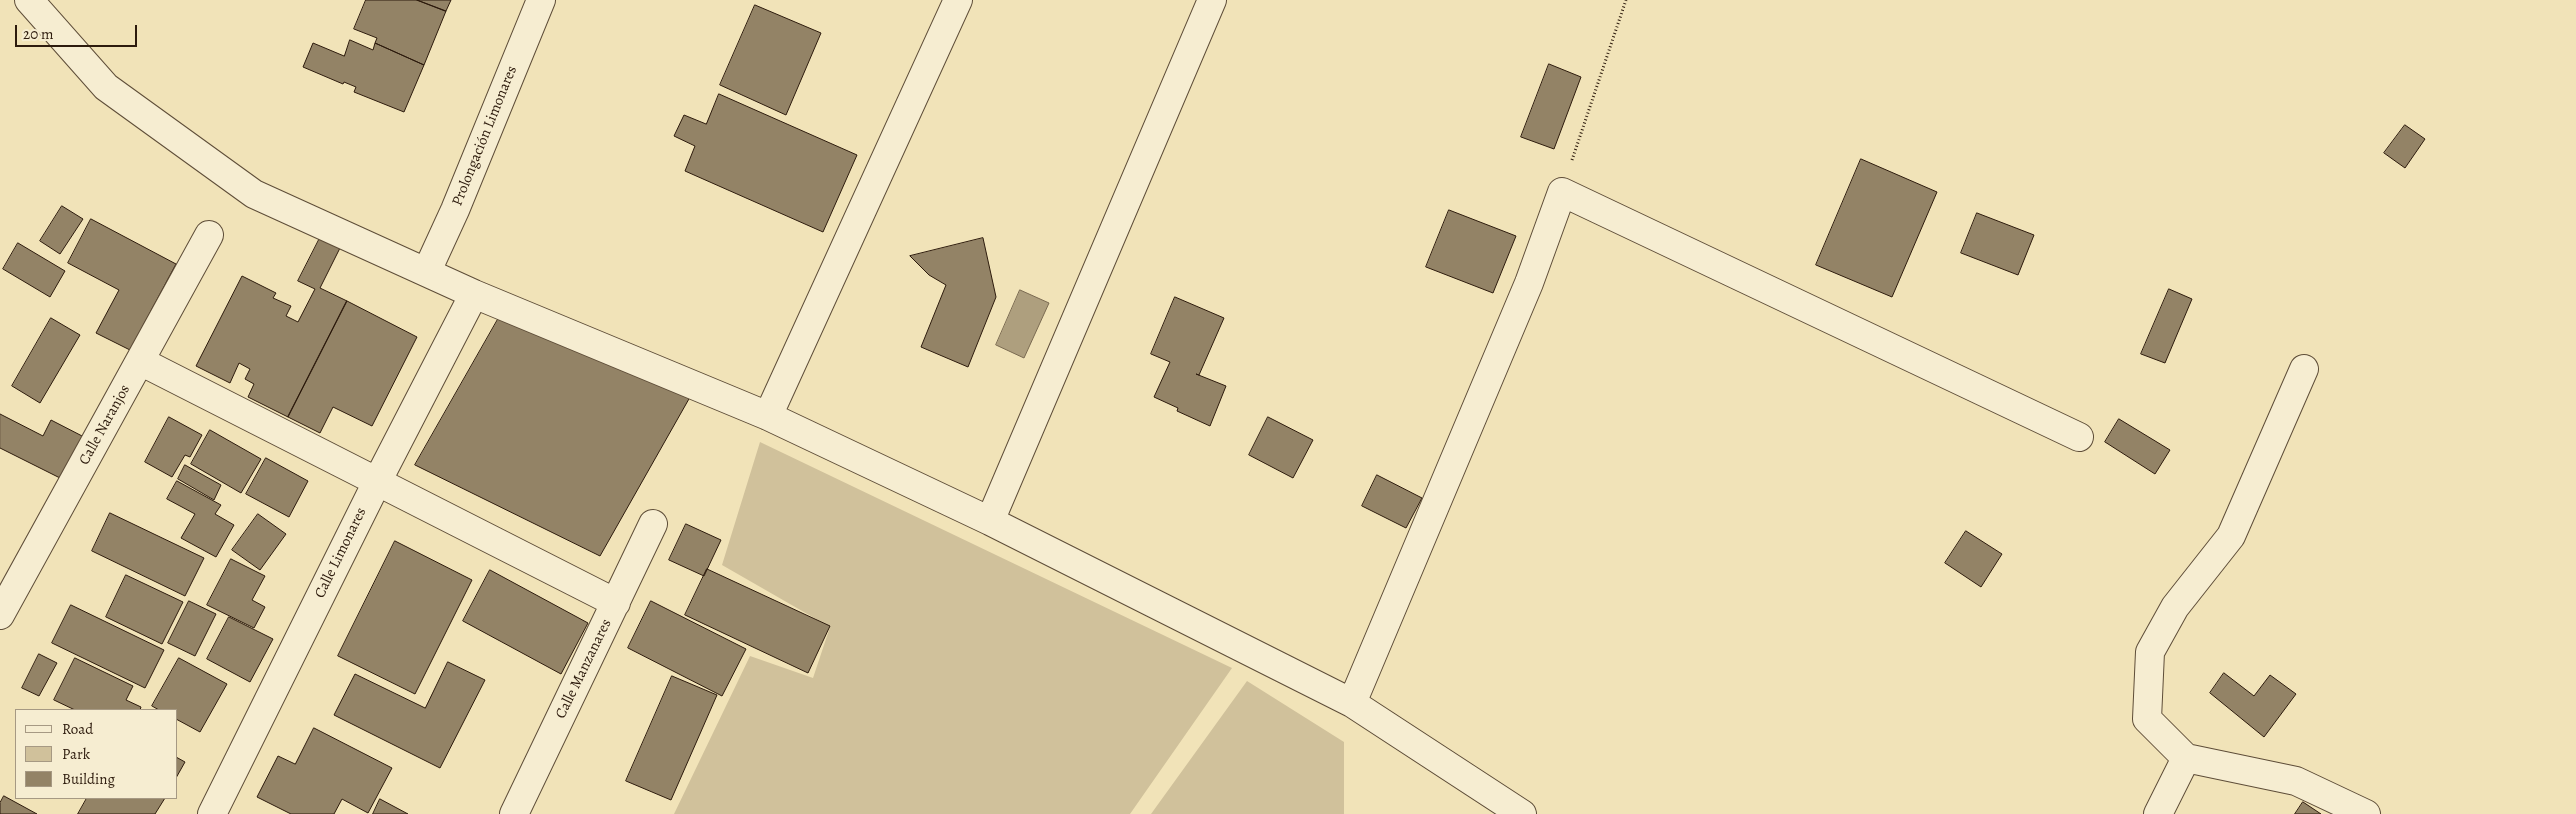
<!DOCTYPE html>
<meta charset="utf-8">
<style>
body{margin:0}
#map{position:relative;width:2576px;height:814px;overflow:hidden;background:#f1e3b8;font-family:Alegreya,serif}
canvas{display:block}
.legend{position:absolute;left:15px;top:709px;width:162px;height:90px;box-sizing:border-box;background:#f6edd1;border:1px solid #a69983;margin:0;padding:6px 9px;list-style:none;font-size:15px;color:#2d1b0d}
.legend li{display:flex;align-items:center;gap:10px;height:25px}
.legend b{width:25px;border:1px solid #a69983}
.scale{position:absolute;left:15px;top:25px;width:122px;height:22px;box-sizing:border-box;border:2px solid #2d1b0d;border-top:0;padding-left:6px;font-size:15px;line-height:18px;white-space:nowrap;color:#2d1b0d;-webkit-text-stroke:4px #f6edd1;paint-order:stroke}
</style>
<div id="map">
<canvas width="2576" height="814"></canvas>
<ul class="legend">
<li><b style="height:6px;background:#f6edd1"></b>Road</li>
<li><b style="height:14px;background:#d0c19b"></b>Park</li>
<li><b style="height:14px;background:#938366"></b>Building</li>
</ul>
<div class="scale">20 m</div>
</div>
<script>
const c = document.querySelector('canvas').getContext('2d');
c.lineJoin = 'round';
function fill(path, color) {
  c.fillStyle = color;
  c.fill(path, 'evenodd');
}
function strokePath(path, color, width, dash) {
  c.strokeStyle = color;
  c.lineWidth = width;
  c.lineCap = dash ? 'butt' : 'round';
  c.setLineDash(dash || []);
  c.stroke(path);
}
function label(font, color, halo, rows, align = 'center') {
  c.font = font + ' Alegreya,serif';
  c.lineWidth = 4.5;
  c.setLineDash([]);
  c.textBaseline = 'middle';
  c.strokeStyle = halo;
  c.fillStyle = color;
  for (const [text, x, y, turn = 0] of rows) {
    c.save();
    c.translate(x, y);
    c.rotate((+turn || 0) * Math.PI / 180);
    c.textAlign = isNaN(turn) ? turn : align;
    if (halo) c.strokeText(text, 0, 0);
    c.fillText(text, 0, 0);
    c.restore();
  }
}
const green = new Path2D(`
 M760,442L1232,668L1130,814H674L750,656L813,678L830,627L722,565Z
 M1247,681L1344,742V814H1151Z`);
const water = new Path2D(`
 M1020,290L1049,303L1024,358L996,345Z`);
const building = new Path2D(`
 M366,0H417L446,11L424,65L375,43L377,38L354,29Z
 M417,0H451L446,11Z
 M755,5L821,33L786,115L720,85Z
 M350,40L373,50L375,43L424,65L404,112L354,92L356,87L344,82L343,84L303,67L313,43L344,56Z
 M1549,64L1581,77L1554,149L1521,137Z
 M719,94L857,155L823,232L685,171L695,146L674,136L684,115L706,124Z
 M2405,125L2425,139L2405,168L2384,153Z
 M1861,159L1937,192L1892,297L1816,265Z
 M62,206L83,219L60,254L40,241Z
 M1449,210L1516,236L1493,293L1426,267Z
 M1977,213L2034,235L2018,275L1961,253Z
 M91,219L176,264L130,350L96,333L119,290L68,263Z
 M323,232L343,242L320,288L347,301L288,417L248,397L254,384L245,379L250,369L239,363L230,383L196,366L242,276L276,293L273,298L291,306L286,316L298,322L315,289L298,281Z
 M983,238L996,297L968,367L921,347L946,285L929,275L910,256Z
 M18,243L65,271L50,297L3,269Z
 M2169,289L2192,299L2165,363L2141,354Z
 M1175,297L1224,318L1199,375L1196,374L1226,386L1210,426L1177,411L1178,408L1154,397L1170,362L1151,354Z
 M347,301L417,337L372,426L333,407L320,433L288,417Z
 M501,314L694,390L600,556L415,465Z
 M51,318L80,335L40,403L12,386Z
 M0,414L43,436L51,420L86,438L64,480L0,448Z
 M169,417L202,435L190,457L185,455L172,477L145,462Z
 M1268,417L1313,440L1293,478L1249,455Z
 M2119,419L2170,450L2155,474L2105,442Z
 M210,430L261,459L241,493L191,464Z
 M266,458L308,481L289,517L246,494Z
 M185,465L221,485L214,500L178,479Z
 M1377,475L1422,498L1406,528L1362,506Z
 M177,481L221,505L215,514L234,525L216,557L181,538L195,514L167,499Z
 M110,513L204,558L185,596L92,551Z
 M258,514L286,534L260,570L232,550Z
 M686,524L721,540L704,576L669,560Z
 M1966,531L2002,554L1981,587L1945,563Z
 M395,541L472,580L415,694L338,656Z
 M231,559L265,576L252,600L265,607L254,628L207,605Z
 M707,569L830,626L808,673L685,615Z
 M490,570L588,623L561,674L463,621Z
 M126,575L183,602L162,644L106,617Z
 M189,601L216,614L195,656L168,643Z
 M651,601L746,649L722,696L628,648Z
 M71,605L164,650L145,688L52,643Z
 M229,617L273,639L250,682L207,659Z
 M39,654L57,663L39,696L22,688Z
 M75,658L133,686L126,700L141,707L140,710H75L54,700Z
 M179,658L227,684L200,732L176,719V710H159L152,706Z
 M448,662L485,680L440,768L334,715L355,674L425,708Z
 M2224,673L2254,696L2270,675L2296,694L2264,737L2210,693Z
 M672,676L717,695L671,800L626,781Z
 M314,728L392,768L368,813L342,799L334,814H291L257,797L278,756L295,764Z
 M176,757L185,762L176,778Z
 M4,796L37,814H0V803Z
 M87,798H165L155,814H78Z
 M380,799L408,814H373Z
 M2303,802L2321,814H2295Z`);
const path = new Path2D(`
 M1572,160L1626,0`);
const minor = new Path2D(`
 M29,0L106,87L254,194L474,294L768,416L990,521L1352,703L1529,283L1562,192L2079,437
 M427,271L455,210L541,0
 M140,361L616,603
 M768,416L958,0
 M990,521L1212,0
 M0,615L209,235
 M1352,703L1522,814
 M2186,758L2296,781L2366,814
 M212,814L378,480L474,294
 M514,814L653,524
 M2158,814L2186,758L2147,719L2150,652L2175,607L2231,536L2304,369`);
const streetNames = [
 ["Prolongación Limonares",485,136,-68],
 ["Calle Naranjos",105,425,-61],
 ["Calle Limonares",341,553,-64],
 ["Calle Manzanares",584,669,-64]
];
fill(green, '#d0c19b');
fill(water, '#ae9f7e');
strokePath(water, '#7a6a51', 1);
fill(building, '#938366');
strokePath(building, '#2d1b0d', 1);
strokePath(minor, '#5e4d38', 30);
strokePath(path, '#2d1b0d', 3, [1, 2.5]);
strokePath(minor, '#f6edd1', 28);
label('15px', '#2d1b0d', '#f6edd1', streetNames);
</script>
